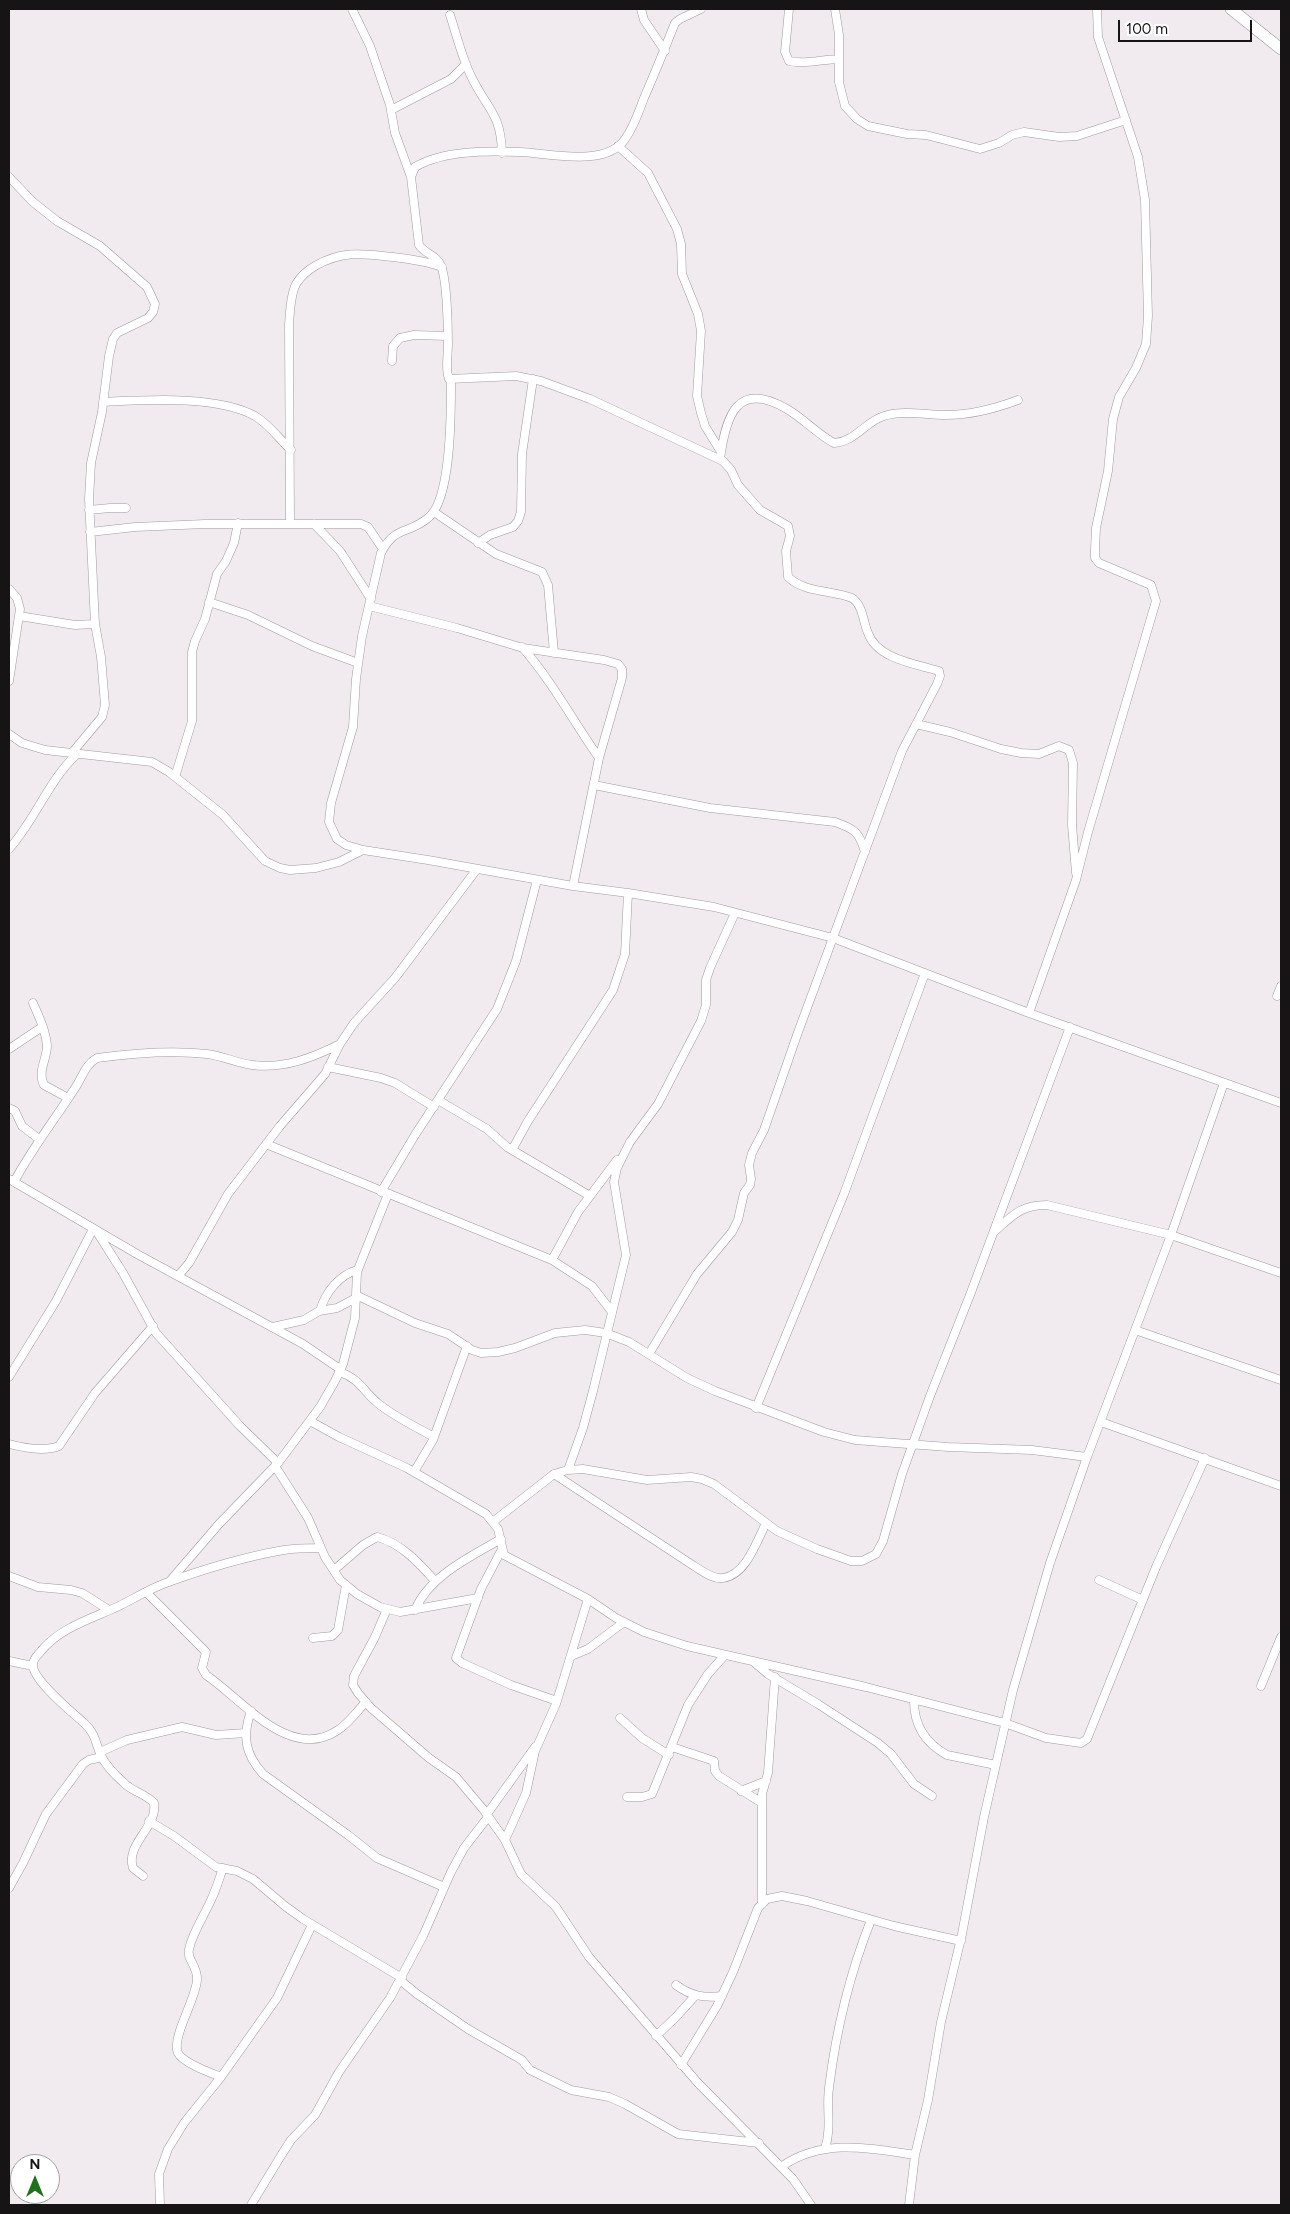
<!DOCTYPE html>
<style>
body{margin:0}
#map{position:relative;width:1290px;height:2214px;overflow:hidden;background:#f1ebef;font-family:Figtree,sans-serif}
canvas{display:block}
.frame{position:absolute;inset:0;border:10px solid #171416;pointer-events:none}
.north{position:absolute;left:10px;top:2154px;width:50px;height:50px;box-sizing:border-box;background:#fff;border:1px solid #a2a1a2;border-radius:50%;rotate:0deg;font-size:14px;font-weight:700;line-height:20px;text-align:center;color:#171416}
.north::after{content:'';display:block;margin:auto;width:18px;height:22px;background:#1f721b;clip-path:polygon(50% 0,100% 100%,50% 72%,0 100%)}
.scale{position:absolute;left:1118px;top:20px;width:134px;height:22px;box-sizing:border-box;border:2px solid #171416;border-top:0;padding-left:6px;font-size:15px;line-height:18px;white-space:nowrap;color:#171416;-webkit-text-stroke:4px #fff;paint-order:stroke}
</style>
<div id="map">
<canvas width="1290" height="2214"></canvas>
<div class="frame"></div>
<div class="north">N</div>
<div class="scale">100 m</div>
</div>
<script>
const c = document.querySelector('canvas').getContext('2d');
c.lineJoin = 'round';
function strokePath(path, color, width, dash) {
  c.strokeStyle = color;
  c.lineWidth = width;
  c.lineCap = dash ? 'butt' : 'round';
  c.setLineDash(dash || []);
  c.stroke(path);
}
const street = new Path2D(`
 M352,9L370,46L390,105L395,133L411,177
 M641,9L644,20L665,51
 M789,9L785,52L789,61C805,65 823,59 839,59
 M835,9L839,35V82L845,106L857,119L868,126L907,134L926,135L980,149L999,143L1012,135L1024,132L1059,137L1077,136L1126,120
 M450,15C457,36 462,59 472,78C487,109 501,113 502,153
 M391,110L451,79L466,64
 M618,146L648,173L677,229L681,244L682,274L698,314L701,331L697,396L701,413L705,426L721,452
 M9,177L33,202L57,221L100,246L147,287L155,304L153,312L148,318L117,333L113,339L109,356L102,412L91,463L89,499L95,624L101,657L105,705L102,717L71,754
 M392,361L393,346L400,338L414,335L448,336
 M451,380C451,409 452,500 428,518C408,535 395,525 381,553L362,636L356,679L353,727L331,803L329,822L337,839L346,845L363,850L428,860L573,886L628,893L714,907L833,938L1029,1013L1281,1103
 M103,402C146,400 217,395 255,416C270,425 279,439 291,450
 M720,459C726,415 737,380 787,409C804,419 817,434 834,443C855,442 866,421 884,416C904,410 926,415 946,415C972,415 994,409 1018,400
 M89,510L110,508H126
 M434,512L496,554L542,572L548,585L554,653
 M290,524L289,325C290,313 290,296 296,284C301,276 308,270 315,266C343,250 363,254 393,257C410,259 426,261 442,267
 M314,524L340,551L371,599
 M90,532L135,527L205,524H361L368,527L383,549
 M478,543L490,535L513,527L518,521L521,512L522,454L533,379
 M9,589L17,598L20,609L9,681
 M209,602L248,615L312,646L358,663
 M369,606L457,628L523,648L604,660L618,664L622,669V678L599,758L573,886
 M19,616L75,625L95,624
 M522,647C552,681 573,721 599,758
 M916,724L950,732L1001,749L1021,753L1039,754L1059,746L1069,750L1073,763L1072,825L1076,873
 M9,734L22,743L45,750L152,762L169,772L223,815L265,861L280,868L290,870L316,868L339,862L363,850
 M175,777L192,721V652L195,641L205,619L217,574L226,561L234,543L238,523
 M594,785L710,808L835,822C855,829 859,832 865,852
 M9,849C35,820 49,780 76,755
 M1277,996L1281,986
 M33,1003C39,1017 46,1031 47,1046C47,1059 37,1072 44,1085L68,1098
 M1029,1013L1076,880L1088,832L1156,601L1151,585L1099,563L1095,558V550L1096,528L1108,471L1113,419L1119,397L1136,368L1146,344L1148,316L1145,200L1138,157L1098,37L1097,9
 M9,1049L42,1027
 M328,1067L381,1078L395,1083L434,1107
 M438,1100L487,1129L507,1147L590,1196
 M9,1108L15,1111L22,1126L39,1139
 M266,1144L552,1260L592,1286L612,1312
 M512,1150L528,1121L613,990L625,954L628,893
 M9,1179L137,1254L303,1344L340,1369
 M14,1182C32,1148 56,1118 77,1085C83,1075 86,1064 97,1058C134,1053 171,1050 207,1054C223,1056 237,1063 252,1065C284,1069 312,1058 340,1044
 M381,1192L415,1135L497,1009L516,961L537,880
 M995,1231C1013,1215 1021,1205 1047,1205L1171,1235L1281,1273
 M97,1232L123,1273L156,1333L240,1426L278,1463
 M552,1260L578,1212L617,1160
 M178,1276L189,1263L228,1194L280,1126L325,1074L340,1044L354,1023L395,978L477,869
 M356,1295L415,1323L448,1334L472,1350L481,1353L498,1352L515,1348L555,1333L585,1330L606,1333L629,1342L687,1378L715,1391L824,1432L855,1440L948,1447L1032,1450L1087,1457
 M320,1311C325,1293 339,1275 357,1270
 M273,1327L304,1320L319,1311L337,1308L356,1298
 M1135,1330L1281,1380
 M649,1354L697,1274L732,1232L738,1220L744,1193L750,1185L751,1179L749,1165L752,1153L764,1130L797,1035L902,751L937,684L940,676L939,671C916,664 877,659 868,633C863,622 863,605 852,598C831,590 805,593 788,577L786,551L790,536L788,526L760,510L738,485L731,470L723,461L590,399L541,381L516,376L449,379C445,369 448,355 448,344C448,327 447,280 441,266C437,255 425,254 419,245L411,177L415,167C444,150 487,151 520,152C549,153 606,168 625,139C634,127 639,111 644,98C655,73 665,48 675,23L680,19L701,9
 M339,1372C360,1378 364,1393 380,1405C397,1418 416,1427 434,1437
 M9,1377L56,1301L93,1229
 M756,1408L844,1194L925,973
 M310,1421L339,1437L407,1468L486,1514L498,1529L504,1555L588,1599L616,1618L644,1632L687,1646L866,1687L1005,1723L1046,1738L1081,1743L1087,1739L1156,1567L1205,1458
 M1101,1422L1281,1486
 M9,1444C24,1448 44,1452 59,1446L95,1393L153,1326
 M275,1466L308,1518L325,1557L340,1580L357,1594L380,1607L400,1612L478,1598
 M568,1470L583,1428L593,1391L626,1255L614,1182L617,1168L630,1142L658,1104L701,1021L706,1005V980L710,968L735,913
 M414,1472L433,1440L467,1346
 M554,1474L694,1566C702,1571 714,1580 723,1578C746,1575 757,1541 766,1523
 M494,1521L554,1474L568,1470L583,1469L647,1480L691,1477L702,1479L714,1484L777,1531L817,1549L851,1561H862L876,1554L883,1541L902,1474L930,1396L970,1295L1070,1027
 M502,1549L481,1589L456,1658L462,1663L511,1685L557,1701
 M334,1570L363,1545L377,1537C401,1543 419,1563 435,1581
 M9,1576L38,1587L71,1590L82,1593L109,1610
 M1099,1580L1143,1600
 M169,1582L219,1524L278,1463L320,1407L335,1381L343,1364L355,1318L357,1272L388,1194
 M146,1592L206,1652L202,1668L206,1675C242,1699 290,1763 338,1730C349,1723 357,1711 366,1702
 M387,1609L375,1637L354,1676L353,1685L358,1693L371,1708L429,1758L456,1777L483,1809L505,1840L521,1874L556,1907L589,1957L698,2083L793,2179L811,2205
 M415,1610C429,1576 470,1557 501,1539
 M313,1638L332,1636L338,1630L346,1585
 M571,1656L588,1649L624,1622
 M9,1661L33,1666
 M755,1663L768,1674L818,1704L878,1743L891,1754L914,1784L932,1796
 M1261,1686L1281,1637
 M914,1701C914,1726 925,1743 947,1755L996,1765
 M251,1711C242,1736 245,1754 263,1774L348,1835L377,1858L444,1887
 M620,1718L642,1738L669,1755
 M672,1747L714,1761L715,1771L719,1776L762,1803
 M100,1752L127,1740L182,1727L216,1735L246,1733
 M741,1791L766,1781
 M627,1797H642L652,1794L688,1705L708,1674L725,1655
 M487,1814L535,1747
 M149,1821L174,1836L216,1867L237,1871L253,1879L285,1906L303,1919L402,1978
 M505,1840L526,1793L535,1751L556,1704L588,1599
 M143,1876L133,1868C125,1844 158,1827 154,1803C145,1793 132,1792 123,1782C115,1775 106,1765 101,1756C95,1742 96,1734 84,1723C73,1713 31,1679 33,1664C33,1659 38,1655 41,1651C61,1627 91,1619 119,1606C133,1599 148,1590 163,1584C201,1570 243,1557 284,1550C296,1548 309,1548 321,1548
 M9,1888L23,1863L46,1814L83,1764L89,1760L102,1757
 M762,1904V1794L768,1773L775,1677
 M400,1980L417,1994L468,2029L522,2060L530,2070L571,2090L609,2097L625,2104L678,2134L759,2143
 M676,1985C691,1996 703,1998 722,1996
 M656,2036L676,2017L695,1996
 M681,2065L717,2006L733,1972L758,1908L767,1899L782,1896L807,1901L894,1926L961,1941
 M221,2077C211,2073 183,2063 178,2053C171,2038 196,1999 197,1980C198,1966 186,1959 189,1949C193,1932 204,1916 211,1900C216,1890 219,1879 223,1868
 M825,2149C832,2126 826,2109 829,2088C836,2031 850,1973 871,1920
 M781,2167C822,2138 869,2148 915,2155
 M160,2205L159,2174L168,2149L184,2123L221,2077L277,1998L312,1925
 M251,2205L282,2154L291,2140L315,2115L339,2072L390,1998L423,1936L451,1872L464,1848L488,1817
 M909,2205L915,2155L928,2100L941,2022L962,1934L984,1817L1013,1690L1050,1563L1087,1457L1171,1235L1224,1083`);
const secondary = new Path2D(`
 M1231,9L1281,49`);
strokePath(street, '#a19b9f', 9);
strokePath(secondary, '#a19b9f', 12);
strokePath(street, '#fff', 8);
strokePath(secondary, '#fff', 11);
</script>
